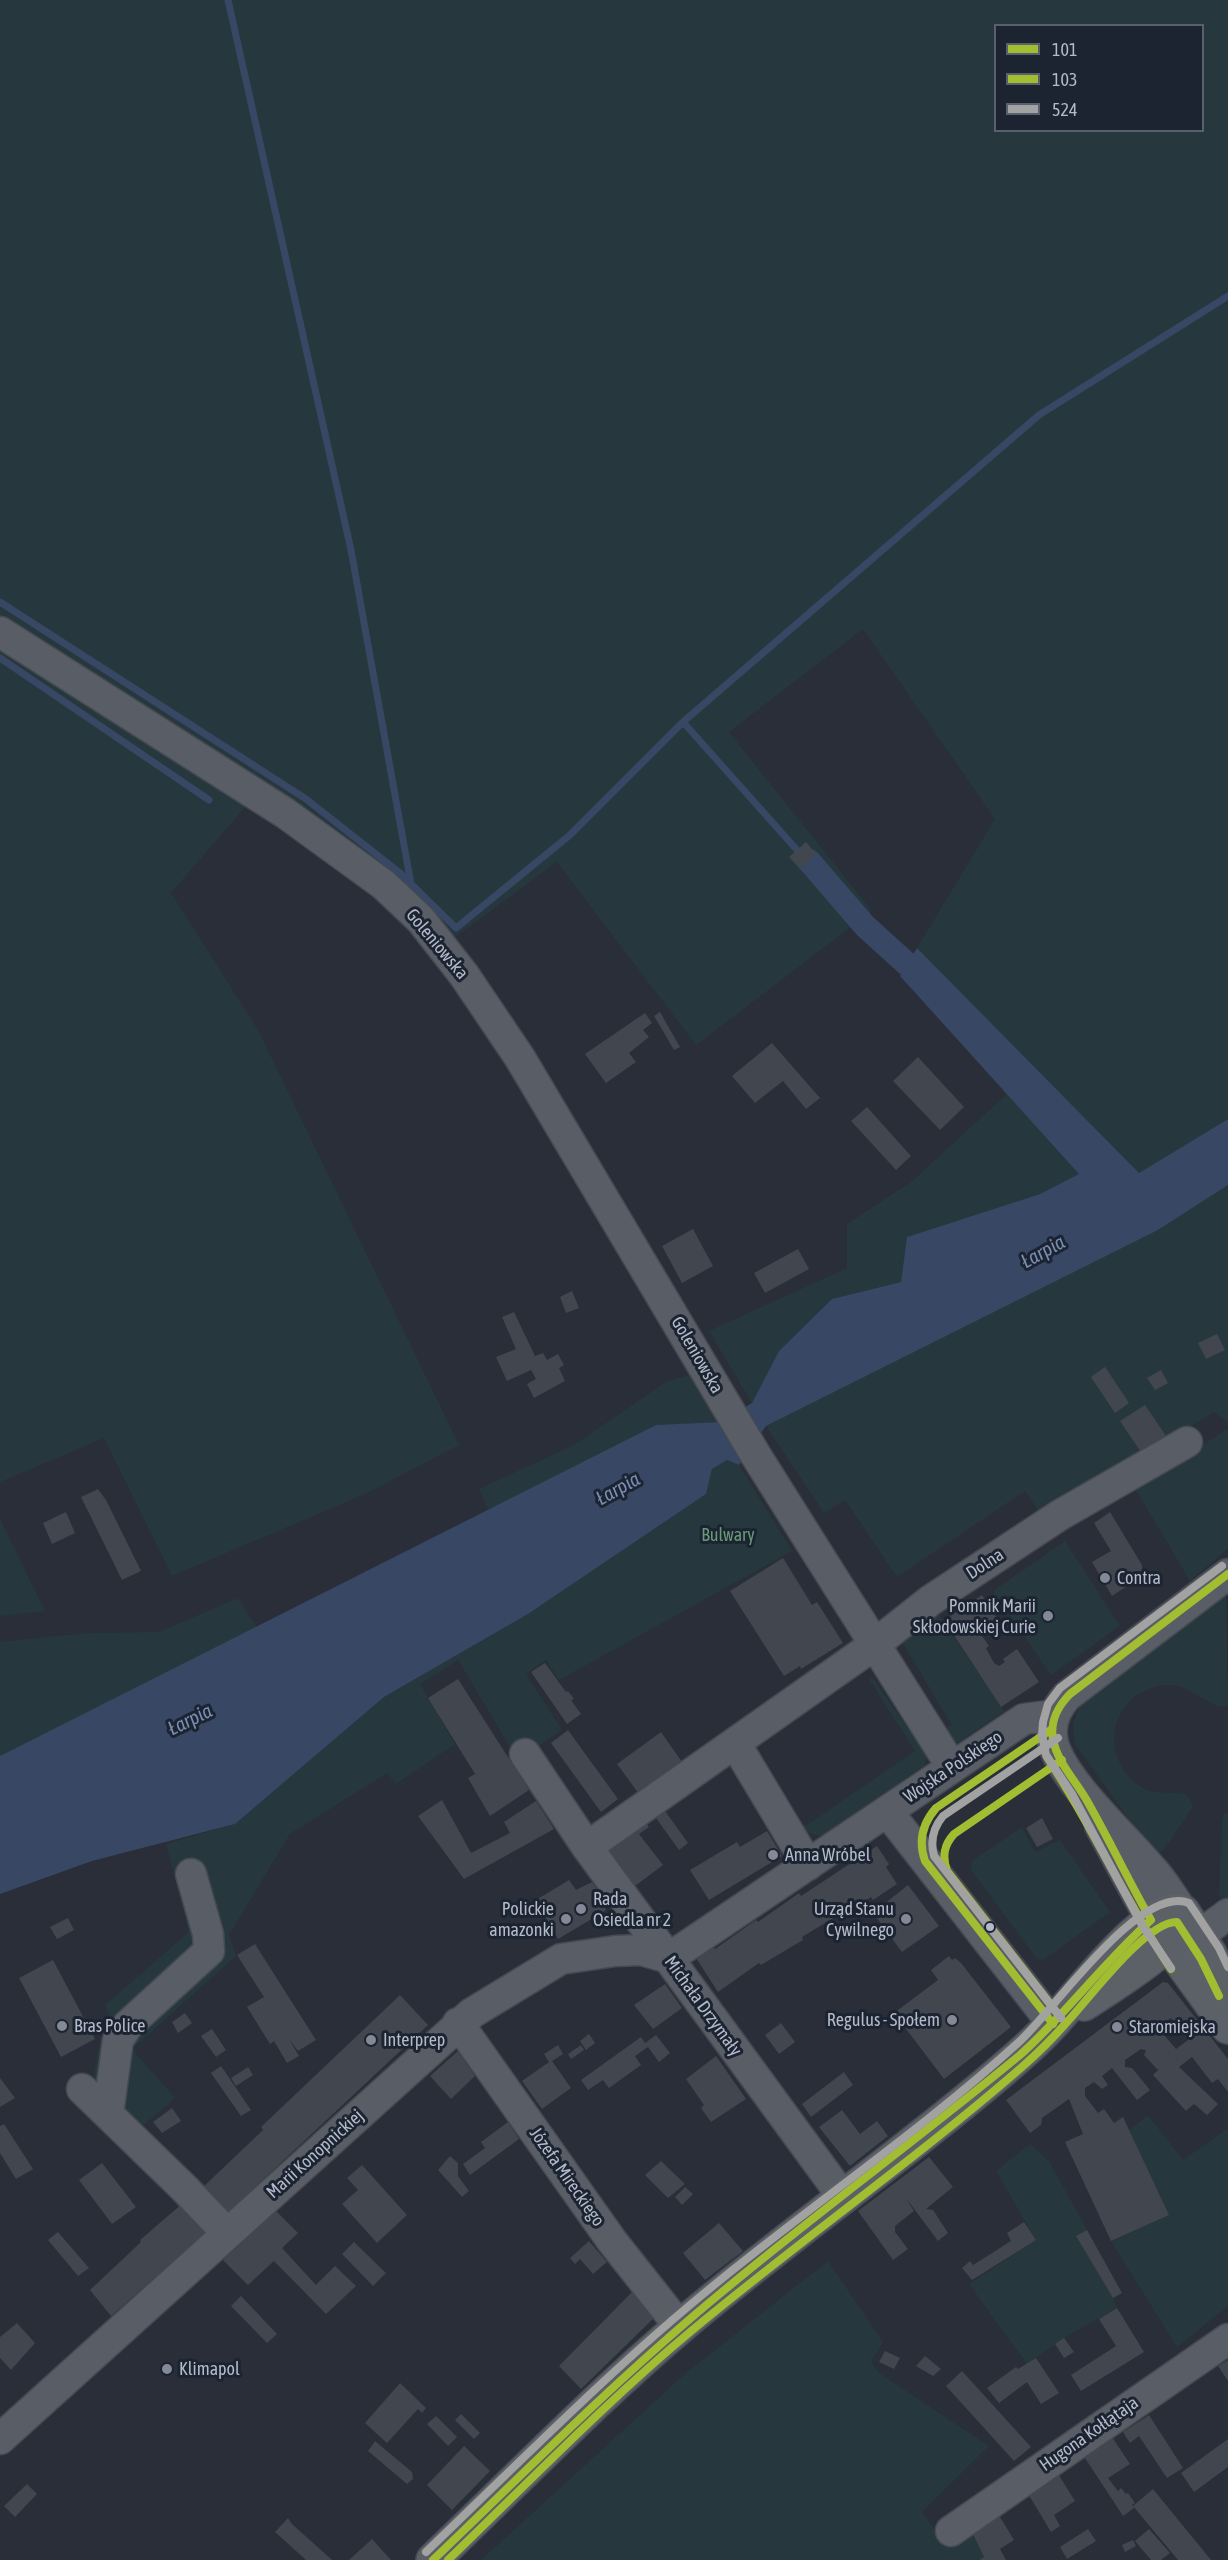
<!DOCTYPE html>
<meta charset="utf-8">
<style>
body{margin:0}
#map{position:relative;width:1228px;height:2560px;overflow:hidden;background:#292e38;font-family:"Asap Condensed",sans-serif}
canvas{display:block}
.legend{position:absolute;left:994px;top:24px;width:210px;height:108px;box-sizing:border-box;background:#1c2432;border:2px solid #58606e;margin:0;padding:8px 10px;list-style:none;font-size:18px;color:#b3bac9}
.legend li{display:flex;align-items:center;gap:12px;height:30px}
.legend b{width:30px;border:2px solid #58606e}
</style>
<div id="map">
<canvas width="1228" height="2560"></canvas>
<ul class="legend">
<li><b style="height:8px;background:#a2bd31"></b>101</li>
<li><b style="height:8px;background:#a2bd31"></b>103</li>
<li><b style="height:8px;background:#a2a2a2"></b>524</li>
</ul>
</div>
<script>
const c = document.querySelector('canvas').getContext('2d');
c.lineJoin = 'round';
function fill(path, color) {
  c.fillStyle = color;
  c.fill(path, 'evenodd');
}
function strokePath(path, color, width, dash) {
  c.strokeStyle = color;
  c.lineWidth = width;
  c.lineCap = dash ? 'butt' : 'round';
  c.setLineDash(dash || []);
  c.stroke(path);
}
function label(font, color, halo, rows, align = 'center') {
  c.font = font + ' "Asap Condensed",sans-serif';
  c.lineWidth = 6;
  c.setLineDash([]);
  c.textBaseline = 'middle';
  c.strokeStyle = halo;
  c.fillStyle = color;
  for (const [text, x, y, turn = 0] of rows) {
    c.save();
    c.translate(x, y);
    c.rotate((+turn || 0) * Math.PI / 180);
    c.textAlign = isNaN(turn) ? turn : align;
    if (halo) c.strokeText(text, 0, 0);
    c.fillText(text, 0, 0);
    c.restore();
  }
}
const green = new Path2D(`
 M0,0H1228V1119L1139,1173L917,948L995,819L863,629L729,732L872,911L696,1045L557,862L451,940L245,807L171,893L258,1030L459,1445L367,1493L172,1576L104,1438L0,1482ZM996,26H1202V130H996Z
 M1007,1094L1080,1174L1040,1194L907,1237L901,1282L832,1299L779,1351L752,1403L709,1331L847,1268V1224L911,1182Z
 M1228,1185V1423L1214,1412L1143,1455L1038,1510L1025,1491L897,1577L845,1500L824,1513L766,1426L1158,1230Z
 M689,1375L718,1422L656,1425L489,1511L479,1489L574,1445L666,1382Z
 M1228,1428V1549L1190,1581L1136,1490Z
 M727,1460L739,1465L792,1551L559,1680L546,1660L526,1674L562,1730L518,1760L458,1660L420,1684L455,1744L396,1784L387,1773L290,1834L229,1935L236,1956L132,2049L175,2098L138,2130L93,2082L100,2039L111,2022L105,2005L189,1932L166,1844L235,1824L384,1697L528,1614L706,1494L712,1469Z
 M0,1519L45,1611L0,1616Z
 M1065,1541L1120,1626L1051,1675L993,1591Z
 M1226,1593L1228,1706C1210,1711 1192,1684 1169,1685C1114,1687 1095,1751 1138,1785C1154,1798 1177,1789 1186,1795C1190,1797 1191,1803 1193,1806L1170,1841L1156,1857L1075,1744C1070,1728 1075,1715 1083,1701Z
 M238,1598L257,1627L0,1756V1642L87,1633L159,1632Z
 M935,1609L1004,1711L959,1742L951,1740L947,1728L951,1724L901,1640Z
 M872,1677L927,1756L925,1765L821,1836L804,1832L791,1823L807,1825L915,1751L869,1679Z
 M1228,1812V1902L1225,1904L1219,1895L1222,1822L1224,1814Z
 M1022,1827L1035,1852L1060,1840L1110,1912L1043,1960L1037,1959L971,1870L972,1861Z
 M1148,2115L1183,2160L1227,2129L1228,2131V2306L1177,2347L1111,2241L1169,2215L1129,2130Z
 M1030,2144L1049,2161L1087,2230L1076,2236L1113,2298L1117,2308L1064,2338L1027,2364L969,2284L1036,2240L996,2171Z
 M828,2261L883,2342L871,2362L879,2373L989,2446L922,2512L948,2547L971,2530L984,2557L979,2560H481L686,2373Z`);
const water = new Path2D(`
 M917,948L1139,1173L1228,1119V1185L1158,1230L766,1426L739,1465L727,1460L712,1469L706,1494L528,1614L384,1697L235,1824L92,1861L0,1894V1756L656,1425L718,1422L752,1403L779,1351L832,1299L901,1282L907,1237L1040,1194L1079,1174L900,976Z`);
const stream = new Path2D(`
 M228,0L351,550L411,884
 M0,602L306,799L400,873L456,928L570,835L683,722L797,850
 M0,658L209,800
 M683,722L1039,415L1228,296`);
const canal = new Path2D(`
 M809,861L865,926L907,964`);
const building = new Path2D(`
 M806,842L816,854L800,869L789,857Z
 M660,1012L680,1047L674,1050L654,1016Z
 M645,1013L652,1023L643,1030L649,1037L629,1053L636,1062L606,1083L585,1054Z
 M772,1043L820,1098L806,1109L783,1081L755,1103L732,1076Z
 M918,1057L964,1107L940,1130L893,1081Z
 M867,1107L911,1156L896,1170L851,1121Z
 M693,1229L713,1266L682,1283L662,1246Z
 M798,1249L809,1269L765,1293L754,1273Z
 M572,1291L579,1308L566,1313L560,1297Z
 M514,1312L535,1356L543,1353L547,1360L558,1354L564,1365L559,1368L565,1381L534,1398L527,1384L536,1379L531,1370L507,1381L496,1357L516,1349L502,1317Z
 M1217,1334L1225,1350L1206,1359L1198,1343Z
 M1105,1367L1129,1403L1115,1413L1091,1377Z
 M1161,1370L1168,1383L1155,1390L1147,1378Z
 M1145,1405L1168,1439L1143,1455L1120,1421Z
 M98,1489L106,1500L141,1571L122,1580L81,1497Z
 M66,1512L75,1533L52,1544L43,1523Z
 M1110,1512L1142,1565V1576L1112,1596L1092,1562L1111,1551L1094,1523Z
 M783,1558L812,1605L817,1602L843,1643L801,1669L800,1666L784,1676L730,1591Z
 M982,1595L998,1620L980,1633L989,1646L986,1648L994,1663L999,1666L1005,1662L1003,1659L1017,1649L1039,1682L1001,1707L944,1620Z
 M545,1663L566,1692L568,1691L574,1699L571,1700L581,1714L567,1724L531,1672Z
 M458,1679L529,1790L490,1816L468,1778L475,1774L428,1698Z
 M568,1730L618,1799L601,1812L551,1743Z
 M661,1732L682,1762L639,1794L617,1764Z
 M442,1800L471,1853L510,1833L504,1822L536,1801L554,1829L464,1879L418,1816Z
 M660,1804L688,1843L679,1850L651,1811Z
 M642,1817L649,1827L639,1834L663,1865L635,1886L608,1851V1844Z
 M1042,1818L1053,1839L1037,1847L1026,1828Z
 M767,1831L782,1856L709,1900L690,1870L737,1842L740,1847Z
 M877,1846L889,1864L886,1867L897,1884L873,1900L871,1897L847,1913L845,1911L802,1937L803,1940L761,1965L759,1963L718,1992L696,1958L713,1946L715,1949L756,1920L758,1922L799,1893L801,1896Z
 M569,1880L576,1890L592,1882L607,1903L605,1911L558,1939L536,1900Z
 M908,1885L939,1926L902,1952L873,1913Z
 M68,1918L74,1930L57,1939L50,1927Z
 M255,1944L316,2040L298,2051L289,2039L299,2056L287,2063L274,2041L270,2044L247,2007L264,1997L237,1955Z
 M949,1956L952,1960L955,1958L961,1963L1011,2027L944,2079L894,2013L938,1980L931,1970Z
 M53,1960L95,2039L61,2057L19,1978Z
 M1163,1982L1168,1983L1228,2059V2092L1218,2079L1212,2083L1192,2057L1179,2067L1218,2104L1207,2115L1194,2104L1186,2111L1153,2075L1159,2069H1157L1144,2055L1146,2050L1141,2049L1125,2060V2067L1132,2068L1150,2090L1137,2100L1112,2068L1102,2076L1108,2085L1102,2089L1094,2082L1085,2088V2096L1098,2113L1104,2109L1114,2123L1123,2117L1169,2215L1111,2241L1065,2142L1083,2134L1069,2099L1042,2118L1041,2125L1030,2133L1006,2100ZM1171,2018L1188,2040L1176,2049L1158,2028Z
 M665,1984L682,2008L653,2029L634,2005Z
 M400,1995L428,2025L223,2217L201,2189L263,2130L261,2127Z
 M185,2013L192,2023L178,2033L172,2022Z
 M781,2023L795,2042L779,2054L765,2035Z
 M212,2029L226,2050L216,2057L201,2036Z
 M589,2034L595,2043L586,2050L580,2041Z
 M656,2035L670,2053L659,2062L648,2047L635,2056L641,2065L609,2088L603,2080L588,2090L581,2080L641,2037L645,2043Z
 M558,2045L563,2054L552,2061L571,2088L542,2109L522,2081L549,2062L544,2054Z
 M581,2045L584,2050L571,2059L568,2054Z
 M458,2051L475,2076L451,2099L430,2076Z
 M716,2056L746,2099L711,2122L701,2108L704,2105L686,2079Z
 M221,2066L251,2110L241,2116L211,2073Z
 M248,2067L253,2075L236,2086L231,2078Z
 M844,2072L853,2085L811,2117L802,2104Z
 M0,2078L15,2098L0,2107Z
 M172,2108L181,2121L162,2133L153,2122Z
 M842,2110L860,2134L877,2121L888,2136L850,2166L819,2127Z
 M508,2122L519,2139L470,2175L463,2164L485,2148L481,2142Z
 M4,2124L33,2169L16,2179L0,2153V2126Z
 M450,2156L458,2163V2176L469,2191L462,2197L438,2170Z
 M929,2157L953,2187L926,2209L933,2210L948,2233L938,2241L906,2198L914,2211L895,2226V2232L908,2249L893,2260L858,2211Z
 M661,2161L685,2184L668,2198L645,2175Z
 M102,2163L136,2207L112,2224L79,2180Z
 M362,2165L407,2215L377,2243L342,2204L358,2190L347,2178Z
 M685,2187L693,2194L682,2205L675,2197Z
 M183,2203L208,2231L111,2316L90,2290L141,2242L140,2240Z
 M276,2211L298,2233L282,2248L316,2285L335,2266L356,2286L326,2314L274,2261L248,2285L223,2260Z
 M1024,2222L1036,2240L972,2280L962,2268L970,2261L973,2265L1011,2241L1007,2233Z
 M719,2223L743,2251L705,2280L683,2253Z
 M1087,2230L1122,2293L1113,2298L1076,2236Z
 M58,2232L89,2268L78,2276L48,2240Z
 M589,2241L607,2262L593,2274L580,2259L575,2264L570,2258Z
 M354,2242L386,2273L373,2286L342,2254Z
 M634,2290L655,2317L581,2389L559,2366Z
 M241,2296L277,2334L267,2343L231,2306Z
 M1117,2308L1144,2352L1081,2391L1071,2375L1116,2346L1099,2319Z
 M17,2323L35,2343L11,2370L0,2358V2337Z
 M1064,2338L1074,2352L1064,2358L1055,2344Z
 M885,2351L900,2358L894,2369L879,2362Z
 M925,2356L941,2369L933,2376L916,2366Z
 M1036,2358L1059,2393L1041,2404L1027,2382L999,2403L987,2388L1016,2367L1018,2369Z
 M1228,2360V2381L1218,2366Z
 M962,2371L1031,2447L1014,2461L946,2386Z
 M400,2383L426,2408L422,2413L418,2409L387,2443L365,2423Z
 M461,2414L480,2433L474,2439L455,2420Z
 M1149,2415L1183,2468L1167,2478L1139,2436L1130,2443L1123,2432Z
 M436,2416L457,2437L448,2446L427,2424Z
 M1112,2437L1130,2464L1108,2478L1118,2491L1121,2488L1126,2494L1128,2493L1135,2503L1132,2505L1134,2508L1123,2516L1083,2455Z
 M1228,2439V2467L1194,2492L1181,2473Z
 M375,2441L412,2472L413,2479L407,2484L368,2451Z
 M464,2446L490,2471L452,2510L427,2485Z
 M1057,2472L1075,2501L1054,2515L1060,2526L1051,2532L1027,2492Z
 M27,2484L37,2494L15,2517L4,2506Z
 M1153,2489L1211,2560H1178L1133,2506Z
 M997,2512L1014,2540L1000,2549L1006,2560H979L984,2557L971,2530Z
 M288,2518L292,2524L332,2560H306L275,2532Z
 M1088,2529L1096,2541L1067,2559L1060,2547Z
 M1149,2529L1170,2553L1161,2560H1151L1135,2541Z
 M372,2539L391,2560H349Z
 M1133,2540L1136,2546L1125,2552L1122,2545Z`);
const minor = new Path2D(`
 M0,632L285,813L384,885L421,920L464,975L520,1058L755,1454L952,1767
 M735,1743L808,1865
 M525,1754L587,1847L843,2197
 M887,1811L1053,2024
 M1100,1826L1151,1920
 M587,1847L874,1645L931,1600L1060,1515L1187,1442
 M1183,1912C1172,1897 1163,1880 1150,1867C1124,1836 1063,1781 1053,1743C1049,1726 1055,1709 1067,1696L1228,1574
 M1189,1957C1193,1935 1212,1927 1228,1914
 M458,2023L612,2241L680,2327
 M82,2089L184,2188L227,2233
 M108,2114L118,2040L128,2025L209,1951L208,1934L191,1874
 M0,2439L472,2013L561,1959L615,1951L641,1950L669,1958L1024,1719L1055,1715
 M951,2531L1228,2339`);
const major = new Path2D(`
 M1155,1926L1228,2027
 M1084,2004C1107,1989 1167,1952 1179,1930C1183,1924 1183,1918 1183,1912
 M433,2560C515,2482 595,2399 681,2326C782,2240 891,2164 992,2079C1012,2062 1033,2045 1051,2025C1074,2002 1149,1897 1183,1912L1210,1954L1228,1992`);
const bus1 = new Path2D(`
 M1052,1729L936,1808C922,1824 918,1841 925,1861L1053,2024
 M1151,1920C1128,1880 1109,1839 1086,1799C1075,1780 1057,1762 1053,1739C1050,1722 1058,1706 1070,1694L1228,1574
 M433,2560C528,2469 620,2376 722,2292C819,2211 922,2136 1020,2055C1067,2013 1104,1962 1151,1920`);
const bus2 = new Path2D(`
 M1047,1757C1092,1825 1125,1901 1171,1969
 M1061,2018L947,1871C942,1856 944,1845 954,1834L1062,1760
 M448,2560C528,2483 605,2403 690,2332C799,2241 915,2160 1022,2067C1038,2053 1053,2038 1067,2022C1089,1999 1146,1921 1177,1922L1201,1959L1219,1996`);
const bus3 = new Path2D(`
 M1058,1738L943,1816C933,1828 930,1841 934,1856L1061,2018
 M1171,1968L1142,1925L1072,1794L1046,1755L1042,1735L1043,1722L1048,1704L1060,1688L1222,1566
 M426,2552C520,2462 611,2369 713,2286C813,2204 922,2130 1019,2042C1054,2011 1139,1884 1189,1903L1219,1948L1228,1967`);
const markers = [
 [1105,1578,6,"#838996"],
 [1048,1616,6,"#838996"],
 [773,1855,6,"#838996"],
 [581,1909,6,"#838996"],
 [566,1919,6,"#838996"],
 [906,1919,6,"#838996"],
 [990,1927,5,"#b3bac9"],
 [952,2020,6,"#838996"],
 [62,2026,6,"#838996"],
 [1117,2027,6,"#838996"],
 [371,2040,6,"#838996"],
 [167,2369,6,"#838996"]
];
const streetNames = [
 ["Goleniowska",437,944,50],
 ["Goleniowska",697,1355,60],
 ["Dolna",985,1564,-33],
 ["Wojska Polskiego",953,1767,-34],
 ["Michała Drzymały",703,2006,54],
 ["Marii Konopnickiej",315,2154,-42],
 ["Józefa Mireckiego",567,2177,55],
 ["Hugona Kołłątaja",1089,2434,-35]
];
const parkNames = [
 ["Bulwary",728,1535]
];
const poiNames = [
 ["Contra",1117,1578],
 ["Pomnik Marii",1036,1606,"right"],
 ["Skłodowskiej Curie",1036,1627,"right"],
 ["Anna Wróbel",785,1855],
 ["Rada",593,1899],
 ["Osiedla nr 2",593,1920],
 ["Polickie",554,1909,"right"],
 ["amazonki",554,1930,"right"],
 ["Urząd Stanu",894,1909,"right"],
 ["Cywilnego",894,1930,"right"],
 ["Regulus - Społem",940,2020,"right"],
 ["Bras Police",74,2026],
 ["Staromiejska",1129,2027],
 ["Interprep",383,2040],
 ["Klimapol",179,2369]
];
const waterNames = [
 ["Łarpia",1043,1252,-29],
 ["Łarpia",618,1489,-29],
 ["Łarpia",190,1720,-26]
];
fill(green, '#26383e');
fill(water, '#374764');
strokePath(stream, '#374764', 7);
strokePath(canal, '#374764', 24);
fill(building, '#42464e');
strokePath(minor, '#454951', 33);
strokePath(major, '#474b54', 36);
strokePath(minor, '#595d66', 30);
strokePath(major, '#5c6067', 33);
strokePath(bus1, '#a2bd31', 8);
strokePath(bus2, '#a2bd31', 8);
strokePath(bus3, '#a2a2a2', 8);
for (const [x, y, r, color] of markers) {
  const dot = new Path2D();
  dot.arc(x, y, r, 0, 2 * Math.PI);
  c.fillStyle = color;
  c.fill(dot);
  strokePath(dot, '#1c2432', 2);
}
label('18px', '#b3bac9', '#1c2432', streetNames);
label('18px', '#699a78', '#1c2432', parkNames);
label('18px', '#b3bac9', '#1c2432', poiNames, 'left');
label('italic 20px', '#7a8eb2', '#1c2432', waterNames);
</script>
